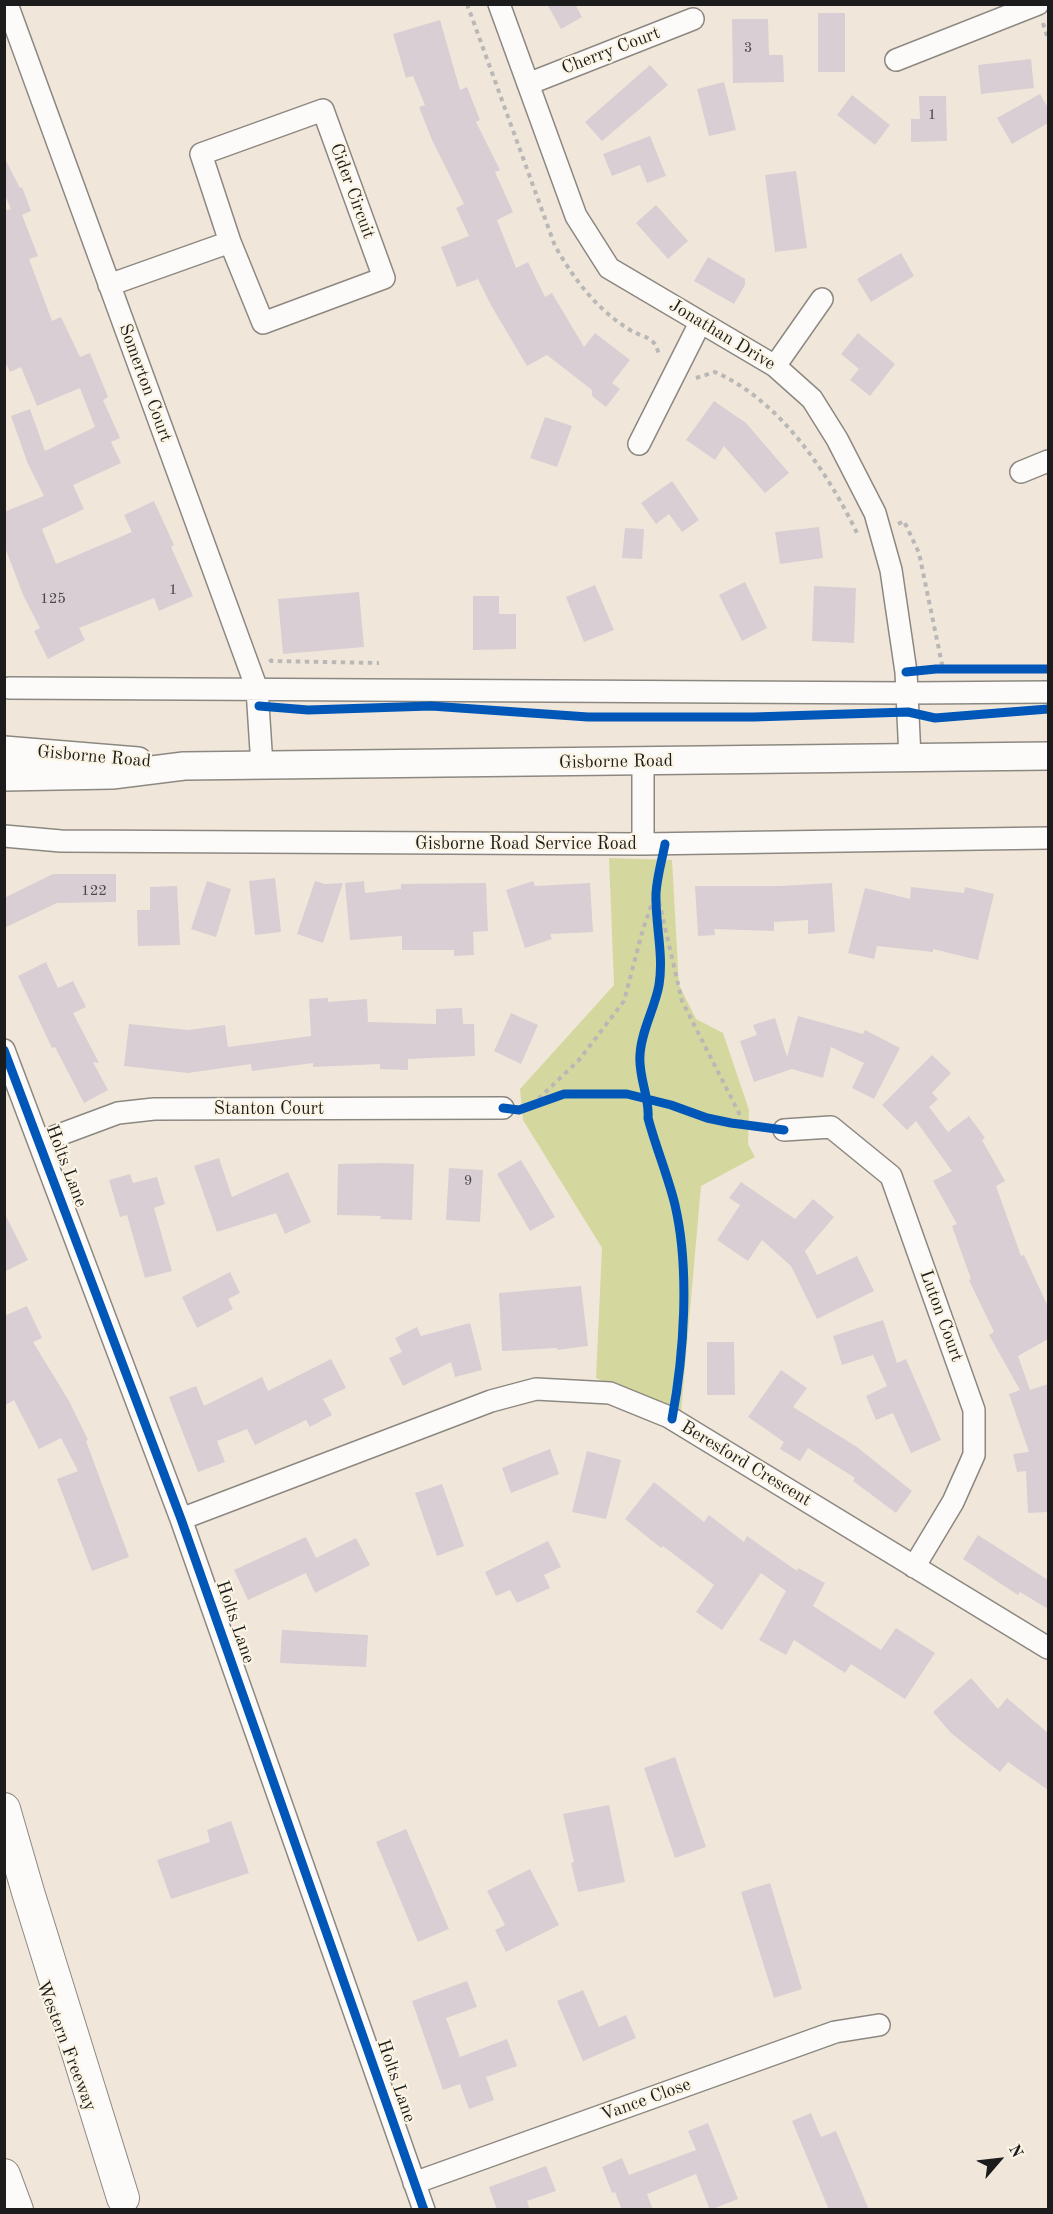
<!DOCTYPE html>
<style>
body{margin:0}
#map{position:relative;width:1053px;height:2214px;overflow:hidden;background:#f0e7da;font-family:"Old Standard TT",serif}
canvas{display:block}
.frame{position:absolute;inset:0;border:6px solid #1c1c1c;pointer-events:none}
.north{position:absolute;left:969px;top:2130px;width:60px;height:60px;-webkit-text-stroke:4px #fcf5e5;paint-order:stroke;rotate:62deg;font-size:16px;font-weight:700;line-height:24px;text-align:center;color:#1c1c1c}
.north::after{content:'';display:block;margin:auto;width:21px;height:27px;background:#1c1c1c;clip-path:polygon(50% 0,100% 100%,50% 72%,0 100%)}
</style>
<div id="map">
<canvas width="1053" height="2214"></canvas>
<div class="frame"></div>
<div class="north">N</div>
</div>
<script>
const c = document.querySelector('canvas').getContext('2d');
c.lineJoin = 'round';
function fill(path, color) {
  c.fillStyle = color;
  c.fill(path, 'evenodd');
}
function strokePath(path, color, width, dash) {
  c.strokeStyle = color;
  c.lineWidth = width;
  c.lineCap = dash ? 'butt' : 'round';
  c.setLineDash(dash || []);
  c.stroke(path);
}
function label(font, color, halo, rows, align = 'center') {
  c.font = font + ' "Old Standard TT",serif';
  c.lineWidth = 4.5;
  c.setLineDash([]);
  c.textBaseline = 'middle';
  c.strokeStyle = halo;
  c.fillStyle = color;
  for (const [text, x, y, turn = 0] of rows) {
    c.save();
    c.translate(x, y);
    c.rotate((+turn || 0) * Math.PI / 180);
    c.textAlign = isNaN(turn) ? turn : align;
    if (halo) c.strokeText(text, 0, 0);
    c.fillText(text, 0, 0);
    c.restore();
  }
}
const green = new Path2D(`
 M609,858L672,860L679,985L696,1019L723,1033L749,1110L748,1144L755,1157L701,1186L681,1412L596,1378L602,1248L523,1120L520,1089L614,985Z`);
const building = new Path2D(`
 M547,4H575L582,17L561,29Z
 M818,13H845V72H818Z
 M732,19H768L769,55H783L784,82L733,83Z
 M440,20L460,90L467,87L480,120L476,122L500,170L495,172L513,212L497,220L516,268L528,262L545,297L552,293L584,347L595,333L630,360L612,383L620,389L606,407L592,396V390L547,355L527,366L492,307L478,279L457,287L441,247L469,236L456,208L464,204L432,140L419,107L425,105L413,76L406,78L393,34Z
 M1031,59L1034,88L981,94L978,65Z
 M650,65L668,85L602,141L585,122Z
 M724,82L736,130L709,136L697,89Z
 M1040,94L1048,108V123L1012,144L997,118Z
 M852,95L890,125L875,145L837,115Z
 M919,96H946L947,141L911,142V119H920Z
 M650,136L666,176L647,183L640,165L612,176L603,154Z
 M4,157L20,188L22,187L31,211L22,215L38,256L29,259L52,321L61,317L80,357L90,353L108,397L103,400L120,438L111,442L121,463L73,485L84,509L42,529L56,564L132,532L124,515L154,501L174,545L171,547L193,596L159,611L154,598L79,628L85,640L48,659L34,631L40,628L24,597L4,545V512L44,496L28,464L11,416L30,409L45,451L95,427L80,388L37,406L21,367L10,372L4,360V211L11,209L4,193Z
 M796,171L807,248L775,252L765,175Z
 M656,205L688,241L668,259L636,223Z
 M901,253L914,276L871,302L857,279Z
 M708,257L745,279V285L734,304L694,281Z
 M858,333L895,364L870,396L850,380L859,369L841,354Z
 M714,401L746,423L789,473L765,493L724,446L715,460L686,440Z
 M545,417L572,426L557,467L530,458Z
 M672,481L699,520L682,532L669,514L656,524L641,503Z
 M819,527L823,558L780,564L775,532Z
 M625,528L644,529L642,559L622,558Z
 M745,582L767,628L742,641L719,595Z
 M595,585L614,630L584,642L566,597Z
 M814,586L856,588L854,643L812,641Z
 M359,592L364,647L283,654L278,599Z
 M473,596H499V614H516V649L473,650Z
 M53,874H116V902L57,903L4,928V898Z
 M275,878L281,932L255,935L249,881Z
 M207,881L231,889L216,937L191,929Z
 M315,881L325,884L343,883L323,943L297,934Z
 M364,881L365,893L401,889V884L486,883L488,931L473,932L474,955L454,956V950H402V936L350,940L345,883Z
 M533,881L535,886L590,883L593,932L550,934L552,939L525,948L506,890Z
 M832,883L835,932L808,934V920L774,922V931L714,929L715,935L698,936L695,886H780Z
 M177,886L180,945L138,946L137,910H150V887Z
 M911,887L964,893L965,887L994,894L978,960L933,949V952L877,946L874,959L848,953L865,888L910,899Z
 M46,962L58,988L73,981L86,1007L73,1013L99,1063L93,1062L108,1090L84,1103L55,1047L52,1048L18,976Z
 M328,998V1002L367,999L368,1022L436,1024V1009L462,1008L463,1024H474L475,1056L408,1059V1070L380,1069V1064L313,1067V1063L252,1071L251,1064L188,1073L124,1066L129,1024L188,1030L225,1025L228,1047L311,1036L309,999Z
 M511,1013L538,1025L521,1064L494,1051Z
 M798,1016L863,1034L865,1030L900,1048L874,1099L852,1088L864,1063L831,1047L823,1078L792,1069L754,1082L740,1041L757,1035L753,1025L775,1018L787,1057Z
 M932,1055L951,1073L932,1093L938,1099L929,1107L948,1132L969,1116L985,1138L982,1140L1005,1181L996,1186L1021,1256L1024,1255L1048,1307V1339L1018,1356L1030,1390L1048,1384V1512L1028,1513L1026,1471L1017,1472L1013,1454L1029,1452L1009,1394L1020,1390L989,1335L994,1332L969,1280L971,1279L952,1226L957,1224L933,1181L952,1171L916,1121L907,1130L882,1105Z
 M219,1158L232,1197L288,1172L311,1222L285,1234L276,1213L217,1232L194,1166Z
 M521,1160L555,1217L530,1231L497,1174Z
 M382,1163L414,1164L412,1220L380,1219L381,1216L337,1215L338,1164Z
 M449,1168L483,1170L480,1222L446,1220Z
 M130,1174L133,1183L157,1177L165,1204L154,1208L172,1271L145,1278L127,1215L120,1217L109,1180Z
 M741,1182L795,1219L813,1199L834,1217L805,1251L817,1275L857,1256L874,1291L817,1319L791,1266L762,1240L748,1261L717,1240L740,1205L729,1198Z
 M4,1212L28,1260L4,1272Z
 M230,1272L240,1293L228,1299L233,1309L197,1328L182,1297Z
 M581,1286L588,1346L557,1350V1348L502,1351L499,1293Z
 M27,1306L42,1338L33,1342L69,1401L88,1440L86,1441L129,1557L92,1571L57,1479L78,1471L61,1438L39,1449L14,1400L4,1406V1316Z
 M883,1320L897,1363L906,1359L941,1440L911,1453L893,1413L876,1420L866,1396L887,1386L873,1355L842,1365L833,1336Z
 M470,1323L482,1370L455,1377L451,1362L403,1386L389,1358L402,1352L395,1338L417,1327L421,1336Z
 M707,1342H734L735,1395H707Z
 M331,1359L346,1388L323,1399L332,1415L310,1427L306,1420L255,1445L247,1429L217,1441L225,1462L198,1472L169,1397L196,1386L204,1406L262,1377L268,1391Z
 M781,1370L807,1388L793,1407L857,1447L912,1491L896,1513L853,1481L855,1478L808,1448L800,1461L780,1449L784,1442L748,1417Z
 M550,1449L559,1474L511,1493L502,1468Z
 M587,1451L621,1460L606,1519L572,1512Z
 M654,1482L704,1522L709,1515L744,1542L747,1536L797,1571L798,1568L825,1583L813,1606L881,1650L896,1628L935,1653L905,1699L851,1664L845,1673L794,1640L786,1655L759,1640L786,1591L761,1573L722,1630L696,1612L714,1585L663,1546L661,1548L625,1519Z
 M442,1484L464,1546L437,1556L415,1493Z
 M978,1535L1048,1580V1609L1020,1592L1018,1595L963,1559Z
 M306,1537L316,1558L356,1538L370,1565L315,1593L306,1573L248,1600L234,1570Z
 M548,1541L561,1567L544,1575L550,1588L517,1603L510,1590L496,1596L485,1572Z
 M282,1630L368,1635L366,1667L280,1663Z
 M971,1678L998,1709L1007,1698L1048,1733V1790L1008,1762L1000,1772L951,1733L933,1712Z
 M675,1757L706,1847L675,1858L644,1768Z
 M609,1805L625,1882L578,1892L571,1863L574,1862L563,1814Z
 M231,1821L249,1873L171,1899L157,1860L210,1842L207,1830Z
 M406,1829L449,1929L418,1942L376,1842Z
 M530,1869L559,1925L506,1952L495,1930L505,1925L487,1891Z
 M770,1883L802,1989L774,1998L741,1892Z
 M467,1981L477,2007L446,2018L460,2057L507,2039L517,2066L486,2077L494,2100L469,2109L460,2084L443,2090L412,2001Z
 M583,1990L599,2027L626,2015L636,2038L583,2061L557,2001Z
 M811,2113L821,2137L836,2131L869,2210H829L792,2121Z
 M708,2123L738,2199L710,2210L696,2174L647,2194L653,2210H622L615,2192L612,2193L602,2167L622,2158L629,2175L696,2150L688,2131Z
 M546,2166L556,2191L527,2201L530,2210H497L489,2187Z`);
const path = new Path2D(`
 M467,4L555,246C574,279 596,309 630,330C645,339 655,335 659,356
 M1043,23L1048,39
 M696,378L715,372C781,401 828,473 858,535
 M898,524L904,521L919,553L943,669
 M270,659L271,661L379,663
 M657,893L682,1001L739,1113L742,1125
 M532,1105L579,1060L624,1001L643,929L656,892`);
const minor = new Path2D(`
 M7,4L257,689L262,766
 M499,4L576,216L609,268L775,366L812,399L837,439L875,513L891,570L906,672L910,758
 M896,60L1038,4
 M528,84L693,19
 M109,285L230,242L263,323L384,278L323,110L201,154L230,242
 M775,366L822,299
 M639,444L700,323
 M1021,472L1048,461
 M9,688L908,693L1048,692
 M643,761V844
 M4,836L61,841L643,844L1048,838
 M4,1050L181,1519L424,2210
 M784,1130L831,1127L891,1176L974,1410V1455L953,1502L914,1567
 M40,1142L118,1113L154,1109L503,1108
 M181,1519L491,1401L536,1389L610,1393L669,1417L1048,1648
 M414,2183L835,2032L879,2025`);
const major = new Path2D(`
 M4,750L138,761
 M4,777L112,775L184,766L1048,756`);
const highway = new Path2D(`
 M4,1809L28,1892L123,2198
 M4,2175L17,2210`);
const cycleway = new Path2D(`
 M906,672L936,669H1048
 M259,706L308,710L431,706L588,717H754L908,712L935,718L1048,709
 M665,844C662,860 657,877 656,893C655,924 664,954 659,985C655,1008 641,1031 640,1055C638,1076 650,1099 648,1118C656,1148 668,1176 675,1205C690,1269 684,1355 672,1419
 M4,1050L181,1519L424,2210
 M503,1108L519,1110L564,1094H627L671,1105L707,1118L731,1123L784,1130`);
const numberNames = [
 ["3",748,48],
 ["1",932,115],
 ["1",173,590],
 ["125",53,599],
 ["122",94,891],
 ["9",468,1181]
];
const streetNames = [
 ["Cherry Court",611,51,-21],
 ["Cider Circuit",352,191,70],
 ["Jonathan Drive",722,335,31],
 ["Somerton Court",145,383,70],
 ["Gisborne Road",94,757,5],
 ["Gisborne Road",616,762,-1],
 ["Gisborne Road Service Road",526,844],
 ["Stanton Court",269,1109],
 ["Holts Lane",66,1166,69],
 ["Luton Court",941,1316,70],
 ["Beresford Crescent",746,1464,31],
 ["Holts Lane",235,1622,71],
 ["Western Freeway",66,2046,69],
 ["Holts Lane",396,2081,71],
 ["Vance Close",646,2100,-20]
];
fill(green, '#d5d89e');
fill(building, '#d9ced3');
strokePath(minor, '#8c8881', 24);
strokePath(major, '#8c8881', 30);
strokePath(highway, '#8c8881', 34);
strokePath(path, '#bab8b6', 4, [4.5, 4.5]);
strokePath(minor, '#fdfbf9', 21);
strokePath(major, '#fdfbf9', 27);
strokePath(highway, '#fdfbf9', 32);
strokePath(cycleway, '#0057b8', 9);
label('15px', '#4b484a', null, numberNames);
label('18px', '#1c1c1c', '#fcf5e5', streetNames);
</script>
